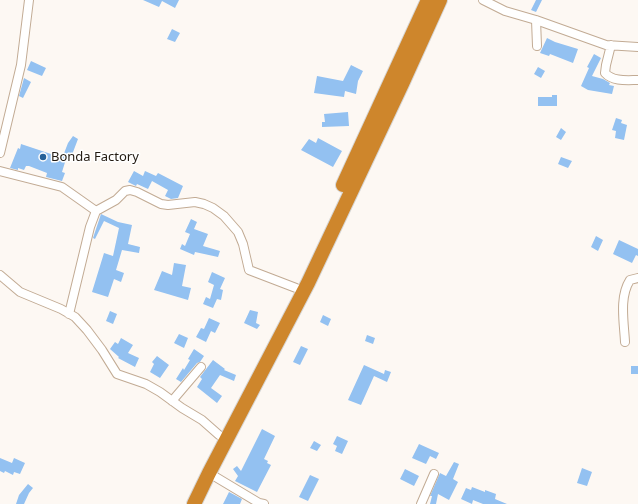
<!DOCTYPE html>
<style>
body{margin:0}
canvas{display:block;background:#fdf8f3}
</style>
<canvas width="638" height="504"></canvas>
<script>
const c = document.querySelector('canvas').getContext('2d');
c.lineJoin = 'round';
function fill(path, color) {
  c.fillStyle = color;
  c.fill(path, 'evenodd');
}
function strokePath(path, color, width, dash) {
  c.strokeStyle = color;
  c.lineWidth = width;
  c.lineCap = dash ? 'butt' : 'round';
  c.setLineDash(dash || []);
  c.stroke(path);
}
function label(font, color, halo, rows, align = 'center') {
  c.font = font + ' "Noto Sans",sans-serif';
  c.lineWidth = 3;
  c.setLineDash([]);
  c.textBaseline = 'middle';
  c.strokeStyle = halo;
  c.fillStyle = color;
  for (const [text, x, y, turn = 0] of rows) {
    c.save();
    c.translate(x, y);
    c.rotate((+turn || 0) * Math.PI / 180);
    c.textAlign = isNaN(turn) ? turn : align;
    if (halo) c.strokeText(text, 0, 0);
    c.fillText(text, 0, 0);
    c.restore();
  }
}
const building = new Path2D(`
 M143,0H179L175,8L162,1L159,7Z
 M536,0H542L536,12L531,10Z
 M172,29L180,33L175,42L167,39Z
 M547,38L555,42L578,49L573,63L550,54L549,56L540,53Z
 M594,54L601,58L592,76L603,79L610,83L609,85L614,86L612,94L588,90L581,86L589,68L587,67Z
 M31,61L46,68L42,76L27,70Z
 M351,65L363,71L358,81L356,94L345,91L344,97L314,93L317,76L343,81Z
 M538,67L545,71L541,78L534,74Z
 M24,78L31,82L23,98L19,96Z
 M552,95H557V106H538V97H552Z
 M348,112L349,126L322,127V122H325L324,114Z
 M616,118L622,120L621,123L627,125L624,140L615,138L616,131L612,130Z
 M561,128L566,132L561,140L556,137Z
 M73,136L78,139L70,160L66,159L62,172L65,173L62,181L46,177L47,173L29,166H26L24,170L18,168V170L10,168L18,148L20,149L21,144L51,154L52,152L63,156L68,143Z
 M318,138L342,151L333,167L301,150L309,139L316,143Z
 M561,157L572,161L568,168L558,164Z
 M134,171L143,176L145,171L156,176L158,173L183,186L178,198L171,199L165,196L168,190L152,181L148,189L137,184L136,186L128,182Z
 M101,214L118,222L132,225L128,244L140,247L139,253L122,250L116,270L124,273L121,282L114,279L108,297L92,292L104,253L113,256L119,228L104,221L95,239L93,238Z
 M191,219L197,222L194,229L208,234L203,246L220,251L218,257L195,252L194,255L180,249L182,244L185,246L190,234L185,232Z
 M596,236L603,240L598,251L591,247Z
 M619,240L638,249V256L636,255L632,263L613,254Z
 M174,263L186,265L182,286L191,288L188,300L154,290L162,271L172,275Z
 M212,272L225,278L220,289L223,290L221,300L217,299L213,308L203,304L206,297L210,299L214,285L208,282Z
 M250,310L258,312L256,323L260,325L257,329L244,323Z
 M110,311L117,314L113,324L106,321Z
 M323,315L331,319L328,326L320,322Z
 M209,318L220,323L215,333L211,331L206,342L196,337L201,328L204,329Z
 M179,334L188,338L184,348L174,343Z
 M367,335L375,338L373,344L365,341Z
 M121,338L133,345L128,353L139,358L135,367L118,358L119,357L110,349L115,342L118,344Z
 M301,346L308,349L300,365L293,362Z
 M194,349L204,356L200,362L197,363L181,382L176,379L183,368L184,370L190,360L188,359Z
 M157,356L169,365L160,378L150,372L154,364L152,362Z
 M213,360L225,369L224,370L236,375L234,381L220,375L211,388L222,396L217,403L197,387L202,379L200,377Z
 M364,365L384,374L385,370L391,372L387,382L374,376L361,405L348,400Z
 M631,366H638V374H631Z
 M262,429L275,436L264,459L268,461L267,463L271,465L257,492L235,481L238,476L233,469L237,466L241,471Z
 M337,436L348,441L342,454L335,451L337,446L333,444Z
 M314,441L321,445L317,451L310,448Z
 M419,444L439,453L436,459L430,456L426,464L412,458Z
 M0,458L12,463L14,458L25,463L20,474L14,472L13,475L5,471L4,473L0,471Z
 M454,462L459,464L453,479L458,482L449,500L438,494L436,504H430L432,496H430L440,473L446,476Z
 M582,468L592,472L587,486L577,483Z
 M405,469L419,476L414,486L400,479Z
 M310,475L319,479L308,501L299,497Z
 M28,484L33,488L29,493L24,504H16L19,495Z
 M472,487L485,492V490L496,494L495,499L507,504H483L473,500L472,504L461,499L466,488L471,490Z
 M229,492L242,499L240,504H223Z`);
const street = new Path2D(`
 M483,0L505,11L536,20L606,45L638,47
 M536,20L537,46
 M611,45L606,65L605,73C613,82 628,80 638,80
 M0,153L21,65L29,0
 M0,171L62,187L96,211
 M0,275L20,292L61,309L75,317L87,330L102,350L117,374L146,384L160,392L182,408L202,420L219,435
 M69,314L90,227L96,211L116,200L125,191L130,190L137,192L161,204L168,205L195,202L204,204L213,208L224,216L238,232L243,244L249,270L296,288
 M625,342C624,322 619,297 630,280L638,278
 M172,401L201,367
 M209,473L259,503L264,504
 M421,504L434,474`);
const highway = new Path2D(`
 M343,185L428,0
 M194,504L209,473L308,283L402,84L440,0`);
const markers = [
 [43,157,4,"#266198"]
];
const poiNames = [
 ["Bonda Factory",51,157]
];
fill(building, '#93c1f1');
strokePath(street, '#c2ab94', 10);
strokePath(highway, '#d7d6d4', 16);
strokePath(street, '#fff', 8);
strokePath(highway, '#ce862c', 14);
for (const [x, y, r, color] of markers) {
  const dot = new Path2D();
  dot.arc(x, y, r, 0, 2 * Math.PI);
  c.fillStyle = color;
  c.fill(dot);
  strokePath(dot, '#fff', 1.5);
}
label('13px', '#221a11', '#fff', poiNames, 'left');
</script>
